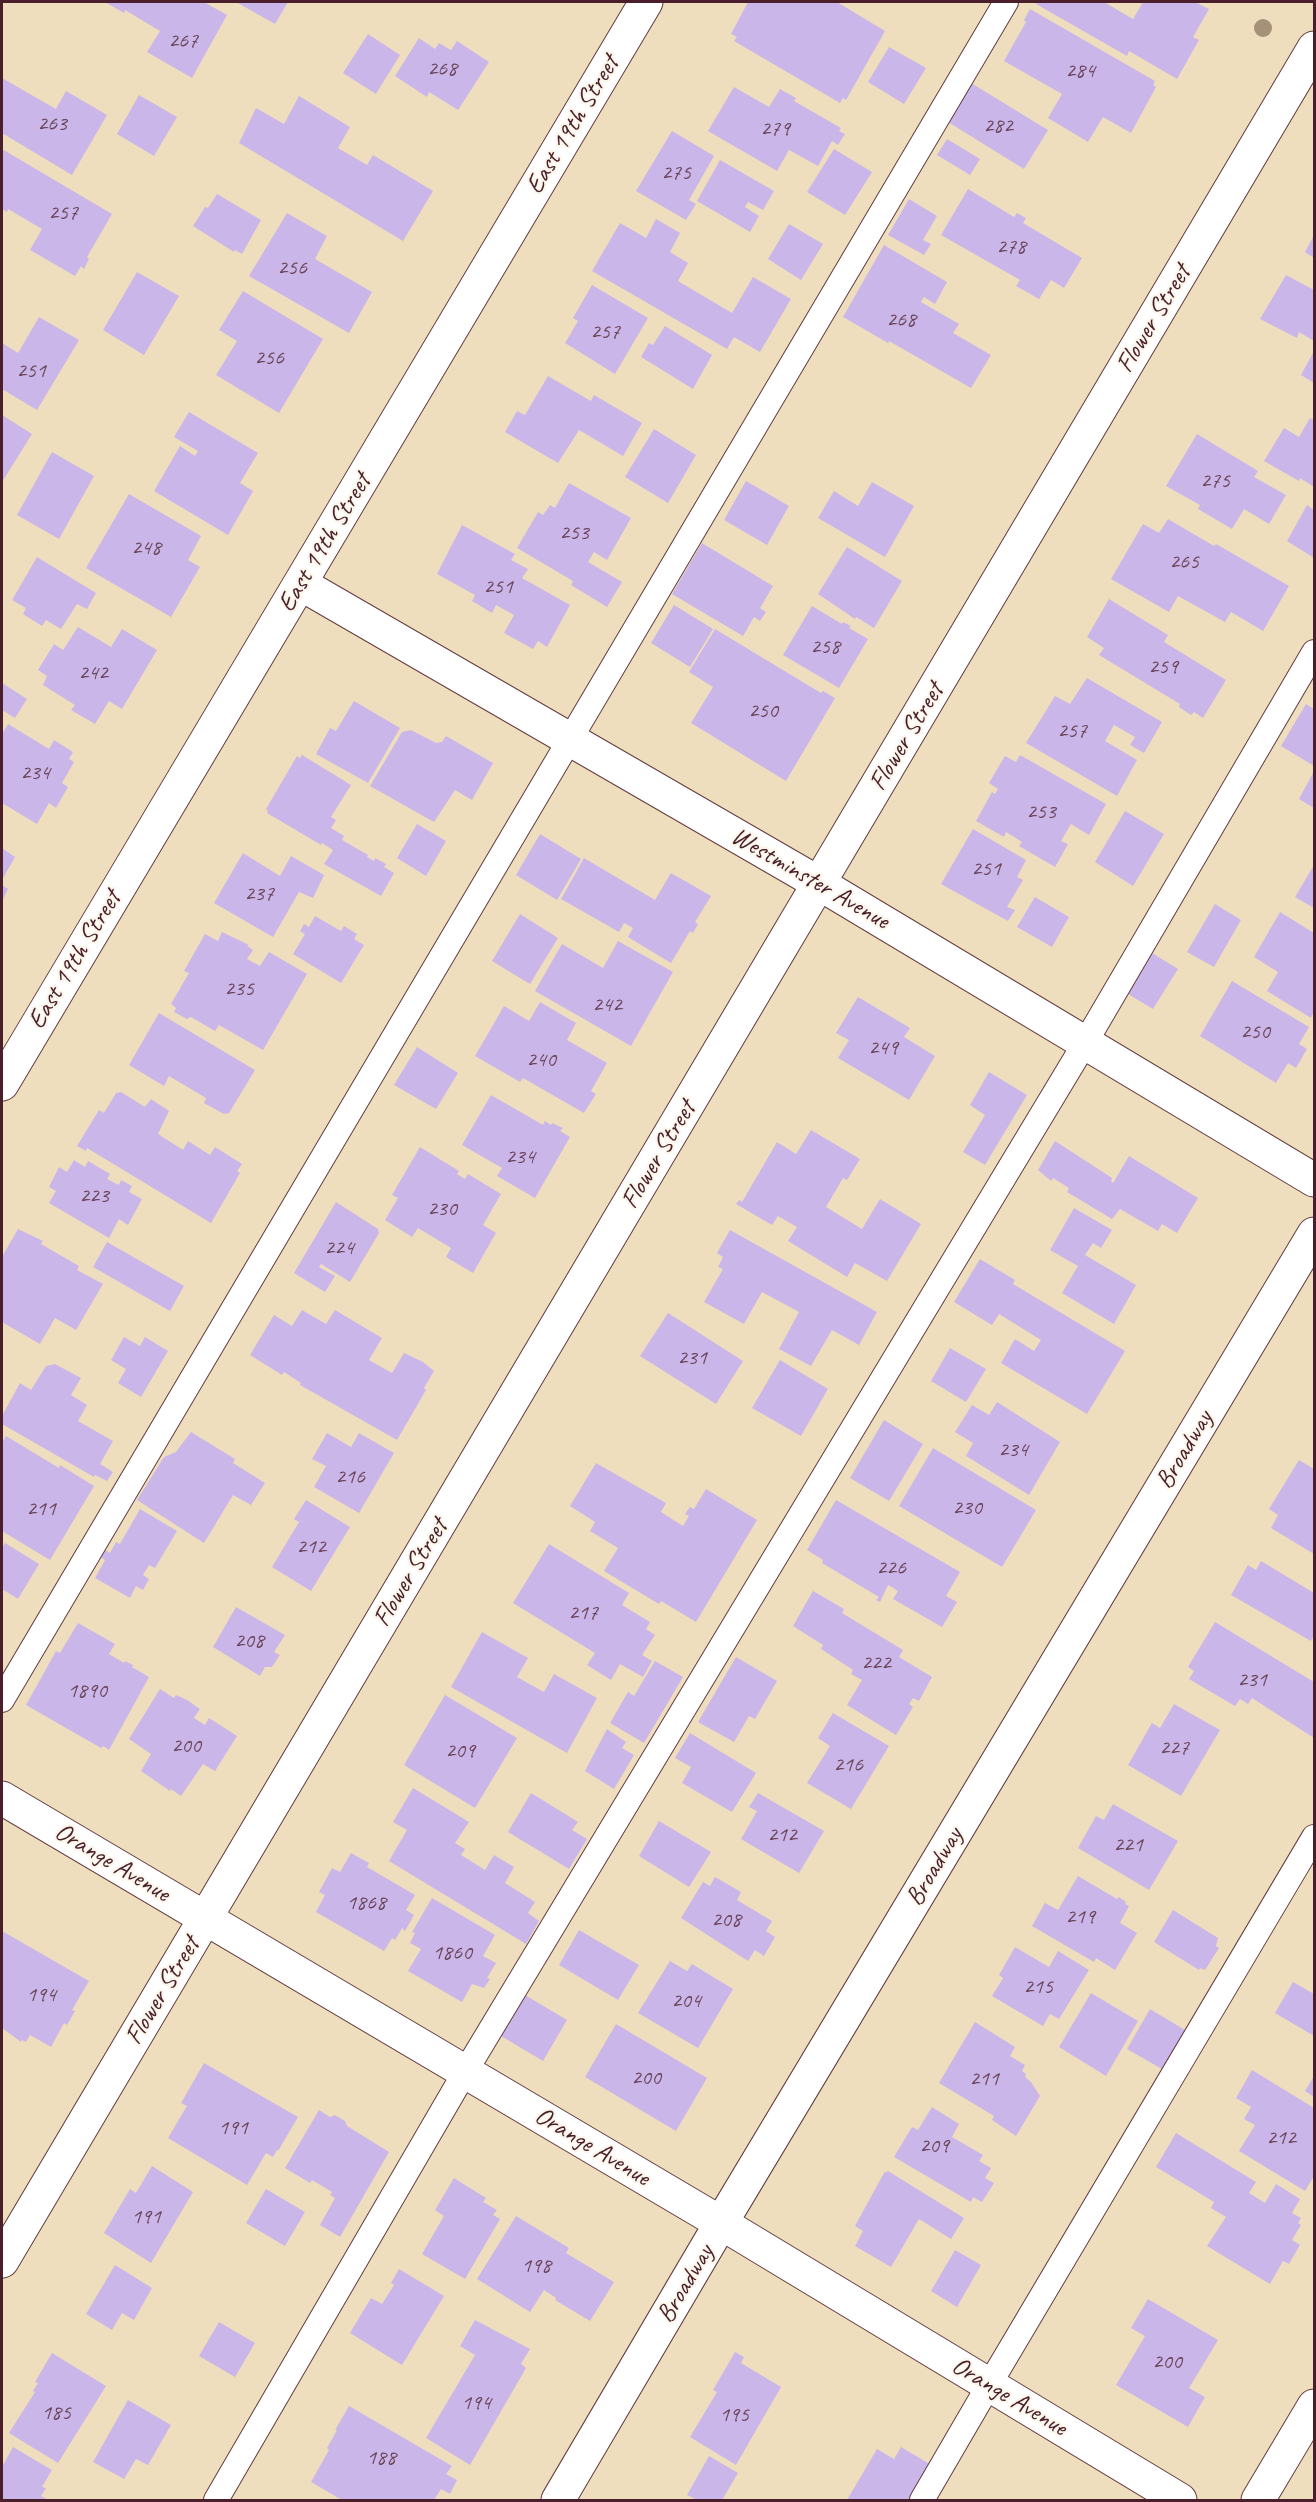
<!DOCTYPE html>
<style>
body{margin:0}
#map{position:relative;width:1316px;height:2502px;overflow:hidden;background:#efdebd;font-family:Caveat,sans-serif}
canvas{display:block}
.frame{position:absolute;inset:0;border:3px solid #4a1f2b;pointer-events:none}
</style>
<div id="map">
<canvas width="1316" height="2502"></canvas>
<div class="frame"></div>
</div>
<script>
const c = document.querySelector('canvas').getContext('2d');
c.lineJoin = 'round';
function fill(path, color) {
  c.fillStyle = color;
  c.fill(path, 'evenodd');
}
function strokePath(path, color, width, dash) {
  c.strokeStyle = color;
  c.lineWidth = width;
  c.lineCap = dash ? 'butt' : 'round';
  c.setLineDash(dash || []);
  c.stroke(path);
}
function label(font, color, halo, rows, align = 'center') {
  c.font = font + ' Caveat,sans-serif';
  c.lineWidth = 4.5;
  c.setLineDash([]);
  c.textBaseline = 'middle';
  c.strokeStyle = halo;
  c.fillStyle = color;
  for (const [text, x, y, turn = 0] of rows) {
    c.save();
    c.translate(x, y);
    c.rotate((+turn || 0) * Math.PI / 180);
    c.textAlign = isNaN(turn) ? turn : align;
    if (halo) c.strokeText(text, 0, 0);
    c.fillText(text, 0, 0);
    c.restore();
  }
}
const building = new Path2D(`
 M105,2H204L227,15L192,78L147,52L160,31L125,10L124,13Z
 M236,2H288L275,24Z
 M748,2H837L885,31L846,100L843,98L840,103L734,41L737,37L731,34Z
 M1038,2H1104L1133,19L1143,2H1195L1209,9L1193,37L1199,40L1177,79L1129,51L1127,56L1036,4Z
 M1030,9L1155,81L1153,85L1156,87L1131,133L1103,117L1088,142L1048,118L1062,94L1004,61L1026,22L1024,20Z
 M368,34L400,55L376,94L343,73Z
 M419,38L435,49L439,43L451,50L457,41L489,62L458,110L429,92L427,97L395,76Z
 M889,47L926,68L904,104L868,82Z
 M2,78L56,109L66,91L107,115L72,175L2,133Z
 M971,83L1048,130L1024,169L948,122Z
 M734,87L769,107L780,89L796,98L794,101L841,128L839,131L845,134L838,145L832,141L818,166L789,150L777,171L708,131Z
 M139,95L177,117L154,156L117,134Z
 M299,96L350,127L338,148L367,165L373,155L433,191L403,241L239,143L256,108L284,124Z
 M672,131L714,156L689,200L696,204L686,220L636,191Z
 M947,139L980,159L970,175L937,155Z
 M2,149L112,214L87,257L89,259L84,269L81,266L75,276L30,250L42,229L8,209L7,212L2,209Z
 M834,149L872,172L845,215L807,192Z
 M720,160L774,191L763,210L748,202L745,207L759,216L750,232L697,201Z
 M968,189L1014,217L1017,213L1026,218L1023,223L1082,258L1064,288L1051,280L1039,299L1016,286L1020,280L941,235Z
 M217,194L261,220L242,254L235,250L234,252L193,226L205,207L208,208Z
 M909,199L937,216L923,240L931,244L924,255L888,235Z
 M287,213L327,236L315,259L372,292L349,333L249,276Z
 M656,219L680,233L670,252L688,263L678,281L732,313L753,277L791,299L760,352L734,337L727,349L592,271L620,223L646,238Z
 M789,224L823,244L801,280L768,259Z
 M1314,235V258L1305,252Z
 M884,245L947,282L935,304L924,297L921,302L959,324L953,333L991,355L971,388L889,341L888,343L843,317Z
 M137,272L179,296L144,355L103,330Z
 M1286,275L1314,290V341L1299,332L1297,338L1260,319Z
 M592,285L648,318L615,374L565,343L578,321L573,318Z
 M243,291L323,339L279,413L216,375L237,341L219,330Z
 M39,317L79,340L37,410L2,389V343L18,353Z
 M665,326L712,355L693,389L641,357L649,343L653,345Z
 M1314,351V383L1301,375Z
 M548,376L591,401L594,395L642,423L623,456L579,430L558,463L505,432L517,411L525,415Z
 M189,412L258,453L240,483L253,491L228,535L154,491L180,446L195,456L198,451L174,437Z
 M2,415L32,434L2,482Z
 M1310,418L1314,420V487L1300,478L1299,481L1264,461L1284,428L1299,437Z
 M654,429L696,455L668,503L625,477Z
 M1197,434L1258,471L1254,477L1286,495L1269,524L1244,509L1232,529L1198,509L1200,505L1166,486Z
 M52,452L94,476L59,539L17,515Z
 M746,481L789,506L767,545L724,520Z
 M872,482L914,506L885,557L818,518L834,491L858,506Z
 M569,483L631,518L607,560L594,552L588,562L622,582L607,607L571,585L573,581L517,548L538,512L543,515L550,505L555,508Z
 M129,494L201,536L188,560L200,567L171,617L86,568Z
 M1307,505L1314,510V558L1287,541Z
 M1168,519L1214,546L1216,544L1289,586L1263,631L1231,612L1225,622L1178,596L1169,612L1111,579L1143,524L1159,533Z
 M462,525L515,554L511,560L528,569L522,578L570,605L547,647L538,641L533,649L504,633L514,615L496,605L492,613L472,601L475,595L437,574Z
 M702,543L773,586L760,608L766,612L760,621L754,617L743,636L672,594Z
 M847,547L902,581L874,628L856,617L855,619L818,594Z
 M37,557L96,593L87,609L77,604L61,629L46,620L42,626L23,614L26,608L12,600Z
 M1109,599L1168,635L1164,642L1226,680L1203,718L1194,712L1191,715L1179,707L1180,704L1099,655L1104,648L1087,637Z
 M674,605L713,629L690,667L651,643Z
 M812,606L842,624L843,622L851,626L849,628L868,639L839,688L783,655Z
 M78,627L111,647L122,629L157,650L122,709L109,701L95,724L71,710L75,705L43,685L47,676L38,670L54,644L63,650Z
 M715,629L821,693L823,691L835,698L786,781L691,723L713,687L689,672Z
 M1087,678L1162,722L1144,753L1130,745L1135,737L1114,725L1105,741L1137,760L1117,796L1026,743L1055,696L1070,704Z
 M2,683L27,699L15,718L2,710Z
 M354,701L400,728L368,783L316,754L330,728L336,731Z
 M1306,704L1314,709V766L1281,746Z
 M8,724L49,749L54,740L73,752L69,759L74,762L62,783L68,787L56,808L49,803L37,824L2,803V734Z
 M411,730L436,743L442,742L446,736L493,763L472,800L455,790L434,822L370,786L402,732Z
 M302,755L351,785L331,817L336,820L331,828L344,836L342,840L368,855L367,857L374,861L375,858L386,864L384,867L394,873L381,896L324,864L333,850L322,843L321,845L267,813L268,811L266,809L297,756L300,758Z
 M1020,755L1106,804L1089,835L1071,824L1061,841L1068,844L1055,867L1019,846L1022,842L1006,832L1004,837L976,821L992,792L995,794L998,789L989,783L1005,756L1016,762Z
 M1314,771V808L1299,799Z
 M1125,811L1164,834L1133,886L1095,862Z
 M417,824L446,841L426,876L397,858Z
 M973,829L1026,860L1017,877L1023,880L1007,907L1015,910L1008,921L941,884Z
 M540,834L581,859L557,900L516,875Z
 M2,848L15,857L2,880Z
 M243,853L280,876L291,856L324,875L313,898L299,892L273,937L214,903Z
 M584,858L655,900L671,873L711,896L695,922L698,924L693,933L690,931L671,963L628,937L633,928L624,923L619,932L561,899Z
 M1314,865V908L1295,897Z
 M2,885L8,889L2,901Z
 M1035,897L1069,917L1052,947L1017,927Z
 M1215,904L1241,920L1214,967L1187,952Z
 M1280,912L1314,933V1011L1311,1018L1267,991L1278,972L1254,957Z
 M520,914L558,938L530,984L492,961Z
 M315,916L341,931L344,926L357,934L354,939L364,945L341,983L293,954L305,934L300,931L304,924L309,927Z
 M222,932L249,945L247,946L253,950L247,959L260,966L269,952L307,974L263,1050L219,1025L215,1031L191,1017L187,1019L174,1012L176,1008L171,1004L189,973L184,971L205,934L218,941Z
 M618,941L673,972L631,1046L535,991L562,944L603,968Z
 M1147,950L1178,969L1153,1009L1123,991Z
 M1232,981L1309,1027L1299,1044L1307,1049L1296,1068L1288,1063L1276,1083L1200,1036Z
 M858,997L910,1028L904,1037L935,1056L909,1100L838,1058L849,1040L836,1033Z
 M540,1002L576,1023L567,1040L607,1063L591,1091L596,1094L584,1113L523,1078L520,1082L475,1056L504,1006L529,1021Z
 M159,1013L255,1070L229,1113L224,1114L204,1103L206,1098L169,1076L164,1086L129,1065Z
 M417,1047L458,1073L436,1109L394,1085Z
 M989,1072L1027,1095L985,1165L963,1152L985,1115L970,1105Z
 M121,1092L145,1107L151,1099L169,1111L158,1134L183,1150L188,1141L210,1155L215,1147L242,1164L237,1171L240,1173L211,1223L87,1148L86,1151L77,1146L99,1110L104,1113L116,1093Z
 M491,1095L543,1125L545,1121L551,1125L552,1123L563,1128L560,1131L570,1137L535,1198L497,1176L502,1168L462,1145Z
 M811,1130L860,1159L847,1180L843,1178L826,1207L862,1229L880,1199L921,1224L887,1281L855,1263L847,1277L788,1241L797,1227L778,1216L772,1225L736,1204L739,1200L742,1202L777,1142L796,1154Z
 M1055,1141L1112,1178L1111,1181L1113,1183L1129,1156L1198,1198L1177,1233L1162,1224L1158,1231L1120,1209L1112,1219L1067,1192L1069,1188L1053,1178L1051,1181L1038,1170Z
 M420,1147L459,1171L457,1174L465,1179L468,1174L501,1194L483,1225L496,1233L473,1273L446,1257L451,1248L418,1228L412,1237L385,1220L398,1198L392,1195Z
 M74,1160L85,1167L88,1161L110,1174L107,1179L119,1185L121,1180L132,1186L129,1192L142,1199L128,1225L119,1219L109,1238L49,1203L56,1191L49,1187L59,1167L67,1172Z
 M336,1202L378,1229L379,1233L350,1282L321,1264L319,1267L335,1276L325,1292L294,1273Z
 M1074,1208L1112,1230L1101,1248L1093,1243L1085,1255L1136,1285L1114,1324L1062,1293L1078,1266L1050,1250Z
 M18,1229L43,1241L41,1244L79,1266L77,1270L103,1284L76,1330L55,1318L40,1344L2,1322V1257Z
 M730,1230L877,1312L859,1345L832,1330L811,1366L779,1349L799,1312L762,1292L744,1324L704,1302L723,1269L718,1267L723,1257L717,1253Z
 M107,1242L184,1286L170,1311L93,1267Z
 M980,1259L1015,1280L1013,1284L1125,1351L1087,1414L1001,1363L1015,1339L1034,1351L1041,1340L999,1314L992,1325L954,1302Z
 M302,1310L326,1324L335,1310L382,1338L369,1360L392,1373L404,1353L423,1362L434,1371L424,1388L426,1390L397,1440L300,1385L301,1383L284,1372L282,1375L250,1355L274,1315L292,1326Z
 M668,1313L743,1361L716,1404L640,1356Z
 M124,1337L140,1346L145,1337L168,1351L141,1397L118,1383L126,1369L111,1360Z
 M950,1348L986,1369L966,1402L931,1381Z
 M780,1360L828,1389L801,1436L752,1408Z
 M55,1364L81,1378L71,1395L87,1405L78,1421L113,1441L100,1464L113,1472L107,1481L95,1475L94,1477L2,1424V1416L20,1383L31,1390L46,1366Z
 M997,1402L1060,1442L1029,1495L966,1456L973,1443L955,1432L972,1405L989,1415Z
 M884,1420L923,1444L889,1501L850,1478Z
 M191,1432L235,1459L233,1463L265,1483L251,1505L233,1495L204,1543L137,1500L164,1457L176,1452Z
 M327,1433L351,1447L359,1433L394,1453L359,1513L314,1487L326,1466L312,1459Z
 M6,1436L59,1468L60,1465L94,1486L50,1560L2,1531V1443Z
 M933,1448L1036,1510L1002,1567L899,1506Z
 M1299,1460L1314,1469V1554L1271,1528L1278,1515L1269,1509Z
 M596,1463L666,1503L661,1512L683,1526L689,1516L685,1514L690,1507L694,1509L706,1489L757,1520L696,1622L661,1601L659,1604L604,1571L618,1548L590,1531L595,1522L570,1506Z
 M306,1500L350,1527L311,1591L272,1567L299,1522L294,1519Z
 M836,1500L960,1572L946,1596L957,1602L942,1627L893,1599L898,1591L888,1585L880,1602L876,1600L879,1597L822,1563L823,1560L807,1550Z
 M140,1509L177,1531L155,1568L149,1565L143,1575L149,1579L143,1590L136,1586L130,1598L95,1578L105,1560L101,1557L105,1550L110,1553L116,1542L120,1544Z
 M5,1543L39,1564L18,1599L2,1589V1548Z
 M549,1544L629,1593L622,1605L650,1622L646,1629L655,1635L642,1655L652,1661L643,1677L620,1664L611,1680L587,1665L595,1653L513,1603Z
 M1261,1561L1314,1593V1635L1311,1641L1231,1595L1248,1565L1256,1570Z
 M813,1591L844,1609L842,1613L903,1650L899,1657L932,1677L919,1701L913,1698L909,1704L913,1707L896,1735L847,1705L862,1680L851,1674L853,1670L821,1649L823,1645L793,1626Z
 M236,1607L285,1635L274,1652L280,1655L272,1667H265L260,1676L213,1647Z
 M1215,1622L1314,1682V1738L1252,1698L1248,1704L1240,1699L1235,1706L1189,1679L1194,1671L1188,1667Z
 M78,1623L115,1644L109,1654L124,1663L125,1661L133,1665L132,1667L149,1677L109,1750L103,1746L101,1748L26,1705L56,1651L60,1653Z
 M482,1632L528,1658L517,1677L544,1692L554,1674L597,1698L567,1753L451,1687Z
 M736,1657L777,1681L755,1719L749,1716L734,1742L698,1722Z
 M655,1661L683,1677L644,1743L610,1723L628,1692L634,1696Z
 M160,1689L174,1698L176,1695L187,1700L200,1709L194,1718L205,1725L209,1718L237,1736L215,1771L203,1764L181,1796L171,1789L170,1791L141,1771L151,1754L129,1739Z
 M445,1695L517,1738L475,1808L404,1765Z
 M1174,1704L1220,1730L1181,1796L1128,1765L1152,1723L1160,1728Z
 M833,1713L889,1746L851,1809L807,1783L830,1746L818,1738Z
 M607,1729L626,1742L622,1748L634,1755L614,1789L585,1771Z
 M690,1733L756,1773L732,1812L682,1783L691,1767L675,1758Z
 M413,1788L469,1822L455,1843L465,1849L461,1855L485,1870L494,1855L514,1867L505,1883L535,1902L528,1913L539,1921L526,1944L389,1861L407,1830L393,1822Z
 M531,1793L578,1822L572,1830L587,1839L569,1869L508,1832Z
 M758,1793L824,1831L799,1873L741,1839L757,1811L749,1807Z
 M1113,1804L1178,1841L1149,1890L1078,1848L1096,1816L1104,1820Z
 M659,1821L711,1852L689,1887L639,1856Z
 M351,1853L369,1863L367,1867L415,1895L406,1910L414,1915L405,1931L402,1928L395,1940L392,1938L384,1951L316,1912L325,1895L319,1892L332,1868L340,1872Z
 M1078,1876L1117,1899L1119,1897L1126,1902L1125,1904L1129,1906L1120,1923L1137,1933L1115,1970L1096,1958L1094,1962L1032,1926L1045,1903L1058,1910Z
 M715,1877L741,1892L737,1900L772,1921L766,1931L775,1937L764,1956L755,1950L748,1961L681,1918L703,1882L710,1886Z
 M432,1898L495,1935L483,1956L496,1963L487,1978L490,1979L484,1988L472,1984L462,2002L408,1971L421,1949L410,1943L415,1933L412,1932Z
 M1173,1910L1218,1938L1216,1946L1219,1948L1205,1970L1200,1968L1199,1970L1154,1942Z
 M579,1930L639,1965L618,2000L559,1965Z
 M2,1931L89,1981L72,2010L75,2011L67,2025L64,2023L51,2047L30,2035L26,2042L22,2040L21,2042L2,2028Z
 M1015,1947L1049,1967L1058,1951L1089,1970L1059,2019L1050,2014L1043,2026L992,1996L1003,1978L999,1975Z
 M670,1961L687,1971L692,1964L733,1989L698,2048L638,2013Z
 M1293,1982L1314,1994V2036L1275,2013Z
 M1091,1993L1138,2021L1106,2076L1059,2047Z
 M525,1995L567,2020L543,2061L501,2036Z
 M1150,2009L1185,2030L1162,2069L1127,2049Z
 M975,2022L1015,2047L1010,2056L1025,2065L1022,2071L1026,2074L1025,2077L1031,2082L1040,2096L1016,2136L992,2120L994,2116L939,2083Z
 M616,2024L707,2078L676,2131L585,2077Z
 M204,2063L298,2117L278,2151L277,2150L273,2157L266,2153L247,2185L168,2138L187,2106L181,2103Z
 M1252,2070L1314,2108V2176L1305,2191L1239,2151L1255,2125L1244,2119L1251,2107L1236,2098Z
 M1314,2076V2097L1305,2091Z
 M932,2107L959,2124L952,2137L983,2155L979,2161L991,2168L985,2178L994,2183L982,2202L973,2197L971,2202L894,2157L912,2127L918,2130Z
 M319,2110L330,2117L335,2115L345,2121L347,2126L389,2152L340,2237L320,2225L335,2198L330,2195L332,2192L312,2180L310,2183L285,2168Z
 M1176,2133L1256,2182L1249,2193L1265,2203L1276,2184L1300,2199L1292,2213L1301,2218L1298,2223L1301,2225L1292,2240L1300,2245L1289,2264L1283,2261L1270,2284L1207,2246L1226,2217L1211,2208L1214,2202L1156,2167Z
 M152,2166L193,2192L151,2263L104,2233L130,2189L136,2193Z
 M888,2171L964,2218L951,2239L919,2219L891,2267L855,2246L863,2231L855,2226L884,2173Z
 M454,2178L486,2198L483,2202L497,2210L493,2215L500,2219L465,2279L422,2254L444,2216L435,2210Z
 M266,2189L305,2212L285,2246L246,2223Z
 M516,2216L569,2248L566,2253L614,2282L590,2321L555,2300L556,2298L544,2290L530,2312L477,2279Z
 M955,2250L981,2265L957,2307L931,2291Z
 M115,2265L152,2288L134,2320L122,2313L112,2330L86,2314Z
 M399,2269L444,2296L402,2365L350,2333L371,2298L382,2304L394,2285L391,2283Z
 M1148,2299L1218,2340L1189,2388L1205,2397L1188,2427L1116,2385L1145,2336L1131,2328Z
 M475,2320L530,2349L521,2364L526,2368L470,2465L426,2438L475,2355L460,2346Z
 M219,2322L255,2343L235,2377L199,2356Z
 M735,2352L744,2357L741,2363L781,2387L736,2465L690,2437L717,2392L713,2390Z
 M52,2353L106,2386L58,2463L9,2433L35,2392L33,2391L38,2383L35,2382Z
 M128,2400L171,2425L148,2465L136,2459L124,2479L93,2462Z
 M349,2406L452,2466L446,2474L457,2480L450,2494L441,2489L434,2500H342L311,2482L329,2450L327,2448L337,2430H335Z
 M13,2447L52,2470L42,2487L46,2488L41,2496L48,2500H2V2467Z
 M901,2447L933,2466L913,2500H847L877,2449L894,2459Z
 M709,2456L738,2473L722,2500H697L687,2495Z`);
const service = new Path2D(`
 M2,1700L1006,2
 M216,2500L465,2072L1085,1043L1314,652
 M922,2500L989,2385L1314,1837`);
const minor = new Path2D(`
 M301,584L820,884L1314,1180
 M2,1798L721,2223L1180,2500
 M2,2261L1314,48
 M558,2500L721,2223L1314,1234
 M1258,2500L1314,2406`);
const tertiary = new Path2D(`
 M2,1084L646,2`);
const trees = [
 [1263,28]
];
const numberNames = [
 ["267",183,41],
 ["268",442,69],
 ["284",1080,71],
 ["263",52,124],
 ["282",998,126],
 ["279",775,129],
 ["275",676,173],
 ["257",63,213],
 ["278",1011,247],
 ["256",292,268],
 ["268",901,320],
 ["257",605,332],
 ["256",269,358],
 ["251",31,371],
 ["275",1215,481],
 ["253",574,533],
 ["248",146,548],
 ["265",1184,562],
 ["251",498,587],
 ["258",825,647],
 ["259",1163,667],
 ["242",93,673],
 ["250",763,711],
 ["257",1072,731],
 ["234",35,773],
 ["253",1041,812],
 ["251",986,869],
 ["237",259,894],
 ["235",239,989],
 ["242",607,1005],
 ["250",1255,1032],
 ["249",883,1048],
 ["240",541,1060],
 ["234",520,1157],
 ["223",94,1196],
 ["230",442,1209],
 ["224",339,1248],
 ["231",692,1358],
 ["234",1013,1450],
 ["216",350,1477],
 ["230",967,1508],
 ["211",41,1509],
 ["212",311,1547],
 ["226",891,1568],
 ["217",583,1613],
 ["208",249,1641],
 ["222",876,1663],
 ["231",1252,1680],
 ["1890",87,1691],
 ["200",186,1746],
 ["227",1174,1748],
 ["209",460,1751],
 ["216",848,1765],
 ["212",782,1835],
 ["221",1128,1845],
 ["1868",366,1903],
 ["219",1080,1917],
 ["208",726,1920],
 ["1860",452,1953],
 ["215",1038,1987],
 ["194",41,1995],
 ["204",686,2001],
 ["200",646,2078],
 ["211",984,2079],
 ["191",233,2128],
 ["212",1281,2138],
 ["209",934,2146],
 ["191",146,2217],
 ["198",536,2266],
 ["200",1167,2362],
 ["194",476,2403],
 ["185",56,2413],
 ["195",734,2415],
 ["188",381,2458]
];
const streetNames = [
 ["East 19th Street",573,125,-59],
 ["Flower Street",1154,319,-59],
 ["East 19th Street",325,543,-59],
 ["Flower Street",907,737,-59],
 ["Westminster Avenue",810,879,30],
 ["East 19th Street",75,960,-59],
 ["Flower Street",659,1155,-59],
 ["Broadway",1185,1450,-59],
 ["Flower Street",411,1573,-59],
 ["Orange Avenue",112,1863,31],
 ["Broadway",935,1867,-59],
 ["Flower Street",163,1991,-59],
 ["Orange Avenue",592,2147,31],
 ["Broadway",686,2284,-59],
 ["Orange Avenue",1009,2397,31]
];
fill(building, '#cab6e9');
strokePath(service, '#633c41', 26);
strokePath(minor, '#633c41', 35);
strokePath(tertiary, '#633c41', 35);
strokePath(service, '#fff', 24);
strokePath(minor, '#fff', 33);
strokePath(tertiary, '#fff', 33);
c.fillStyle = '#a59178';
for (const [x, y] of trees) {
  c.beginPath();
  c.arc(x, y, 9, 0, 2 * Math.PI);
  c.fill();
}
label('22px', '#6a455a', null, numberNames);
label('26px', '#4a1f2b', '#fbf7ec', streetNames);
</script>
